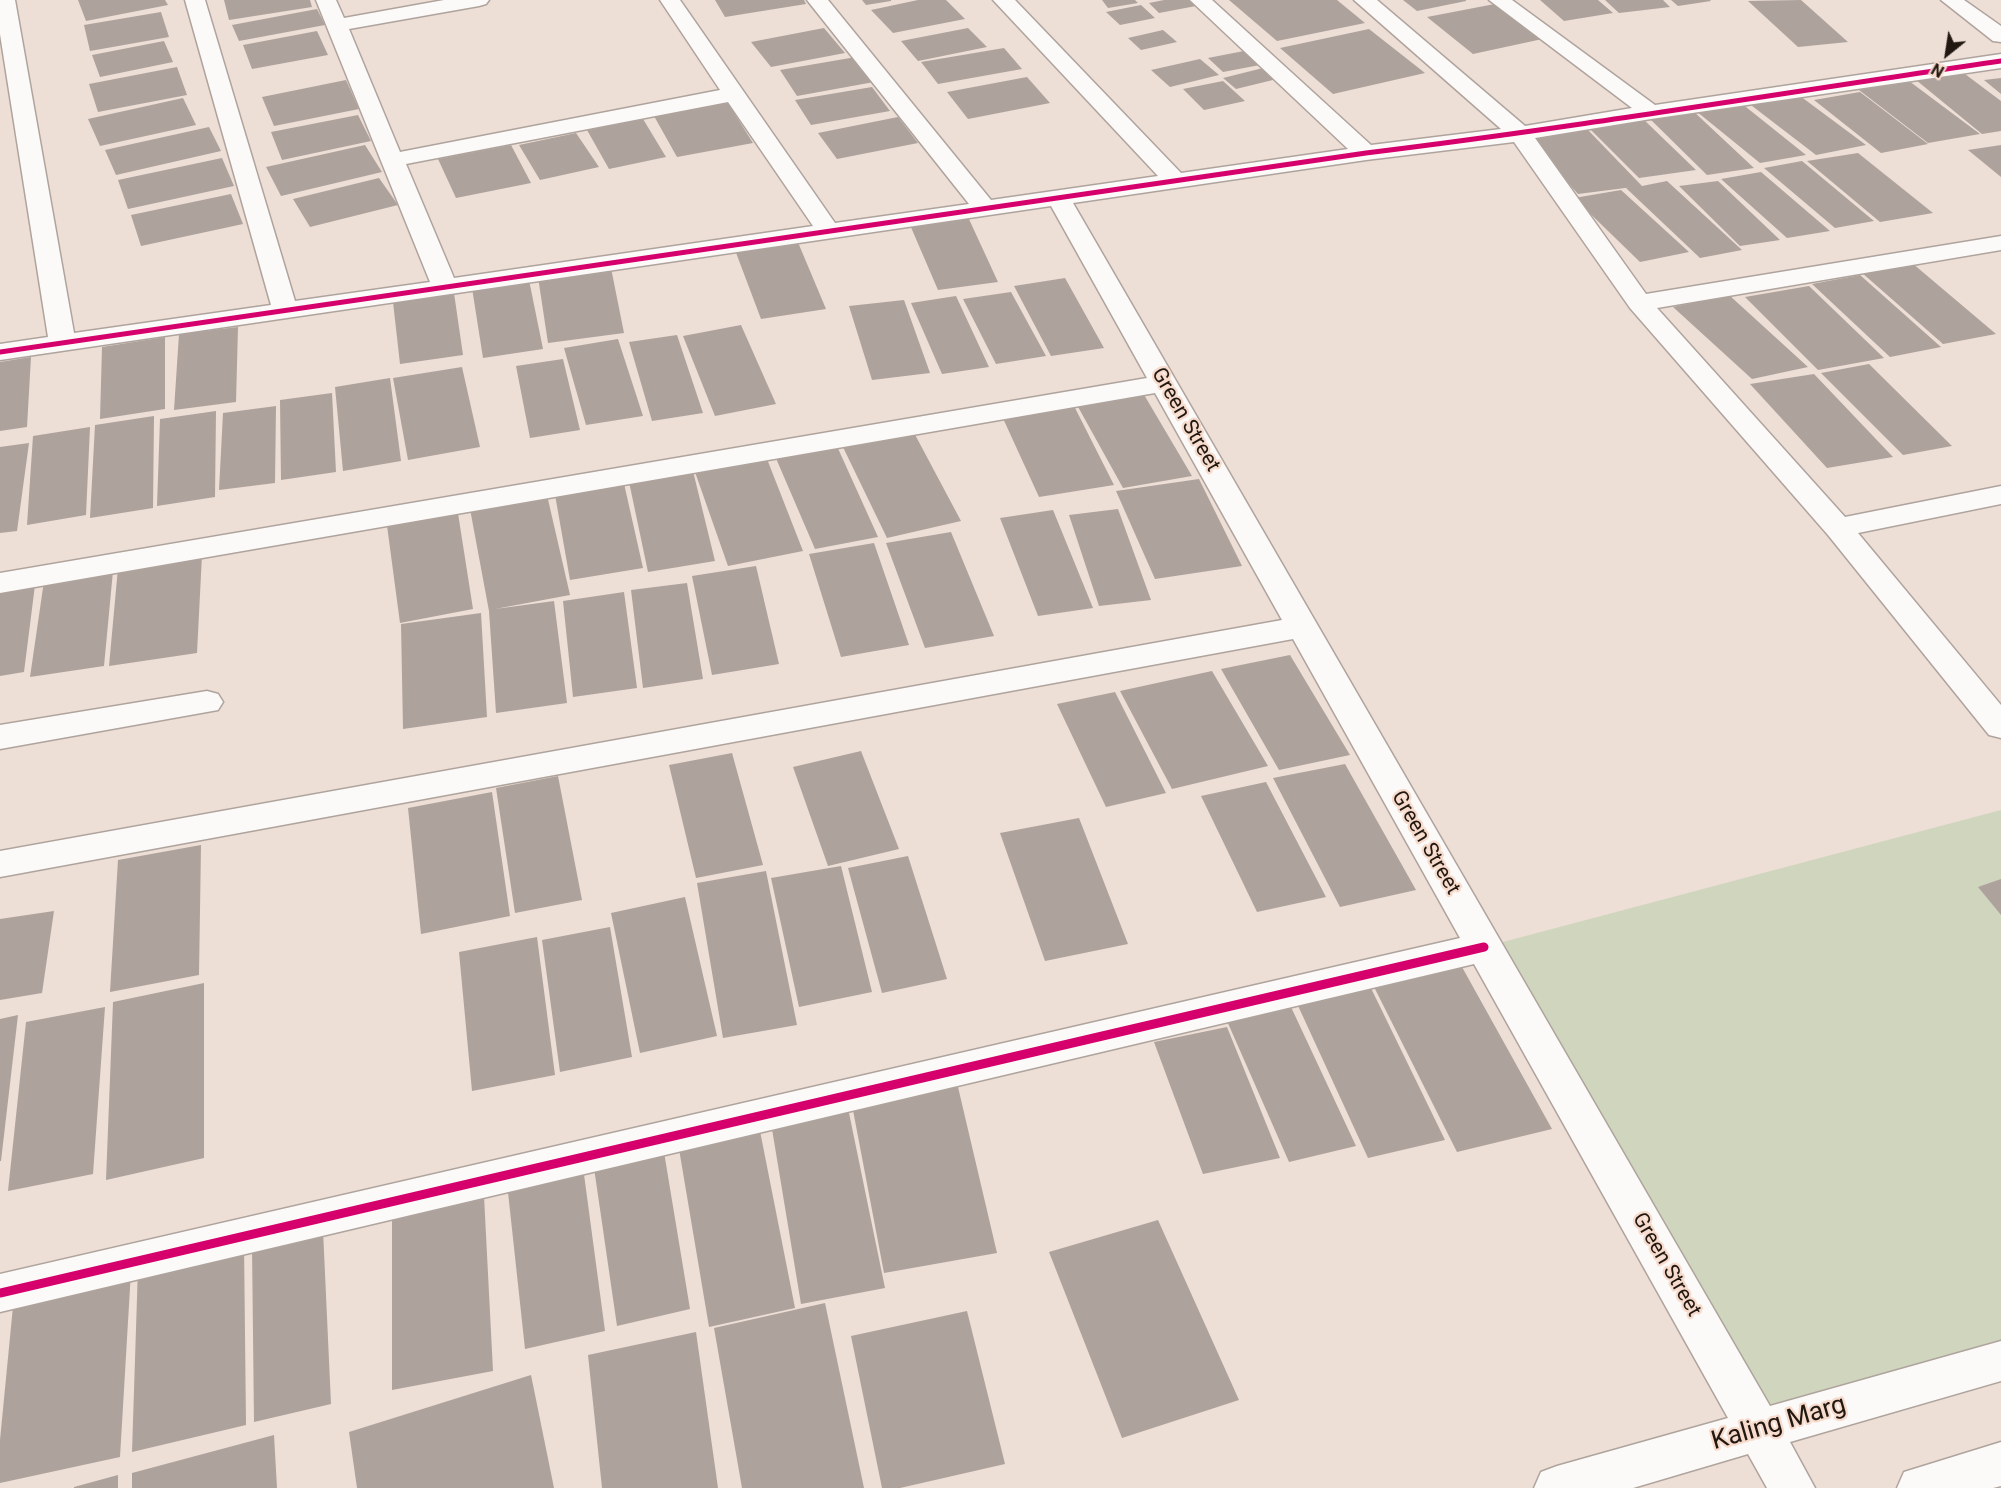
<!DOCTYPE html>
<style>
body{margin:0}
#map{position:relative;width:2001px;height:1488px;overflow:hidden;background:#edded6;font-family:Roboto,sans-serif}
canvas{display:block}
.north{position:absolute;left:1917px;top:24px;width:60px;height:60px;-webkit-text-stroke:4px #f7dbcc;paint-order:stroke;rotate:210deg;font-size:16px;font-weight:700;line-height:24px;text-align:center;color:#211812}
.north::after{content:'';display:block;margin:auto;width:21px;height:27px;background:#211812;clip-path:polygon(50% 0,100% 100%,50% 72%,0 100%)}
</style>
<div id="map">
<canvas width="2001" height="1488"></canvas>
<div class="north">N</div>
</div>
<script>
const c = document.querySelector('canvas').getContext('2d');
c.lineJoin = 'round';
function fill(path, color) {
  c.fillStyle = color;
  c.fill(path, 'evenodd');
}
function strokePath(path, color, width, dash) {
  c.strokeStyle = color;
  c.lineWidth = width;
  c.lineCap = dash ? 'butt' : 'round';
  c.setLineDash(dash || []);
  c.stroke(path);
}
function label(font, color, halo, rows, align = 'center') {
  c.font = font + ' Roboto,sans-serif';
  c.lineWidth = 4.5;
  c.setLineDash([]);
  c.textBaseline = 'middle';
  c.strokeStyle = halo;
  c.fillStyle = color;
  for (const [text, x, y, turn = 0] of rows) {
    c.save();
    c.translate(x, y);
    c.rotate((+turn || 0) * Math.PI / 180);
    c.textAlign = isNaN(turn) ? turn : align;
    if (halo) c.strokeText(text, 0, 0);
    c.fillText(text, 0, 0);
    c.restore();
  }
}
const green = new Path2D(`
 M2001,810V1361L1759,1430L1484,947Z`);
const building = new Path2D(`
 M78,0H165L168,5L86,21Z
 M224,0H310L312,7L229,20Z
 M715,0H804L806,4L725,17Z
 M862,0H891V1L866,5Z
 M918,0H946L965,19L893,33L871,10Z
 M1102,0H1135L1138,3L1108,8Z
 M1164,0H1189L1196,6L1159,13L1149,3Z
 M1229,0H1337L1365,23L1277,41Z
 M1403,0H1466V1L1417,11Z
 M1540,0H1598L1613,13L1564,21Z
 M1605,0H1663L1670,7L1619,13Z
 M1671,0H1710L1711,1L1678,6Z
 M1801,0L1848,42L1798,47L1748,1Z
 M1500,3L1547,38L1473,54L1427,17Z
 M1141,5L1155,18L1120,25L1106,12Z
 M317,9L325,25L239,41L232,25Z
 M161,12L169,37L90,51L84,25Z
 M824,28L845,53L771,67L751,42Z
 M968,28L987,47L918,61L901,41Z
 M1369,29L1425,73L1333,94L1280,48Z
 M1163,30L1177,42L1141,50L1128,38Z
 M317,31L328,55L252,69L243,45Z
 M164,41L173,62L100,77L92,55Z
 M1004,48L1022,69L938,84L921,62Z
 M1249,50L1265,64L1223,72L1208,58Z
 M856,57L874,82L797,96L780,70Z
 M1200,59L1219,75L1170,87L1151,70Z
 M177,67L187,95L98,112L89,84Z
 M1267,67L1281,78L1236,89L1223,78Z
 M1965,74L2001,101V131L1982,134L1916,80Z
 M1027,77L1050,103L968,119L947,92Z
 M2001,78V94L1984,80Z
 M346,80L359,109L274,126L262,97Z
 M1223,81L1245,101L1204,110L1183,89Z
 M1909,81L1980,134L1928,143L1859,90Z
 M872,87L890,111L811,125L795,100Z
 M1860,92L1928,144L1881,153L1814,100Z
 M1796,93L1866,145L1816,155L1747,102Z
 M183,98L196,125L100,146L88,119Z
 M728,103L753,143L677,157L654,116Z
 M1741,103L1806,155L1760,163L1696,111Z
 M1692,110L1754,168L1707,175L1647,116Z
 M358,115L371,141L282,160L271,132Z
 M898,117L918,143L837,159L818,133Z
 M1641,117L1696,170L1639,178L1586,125Z
 M643,119L666,157L609,169L587,130Z
 M209,127L221,151L116,175L105,150Z
 M1587,129L1642,186L1667,181L1742,250L1700,258L1626,188L1633,187L1578,194L1526,137Z
 M576,133L599,167L540,180L519,145Z
 M365,145L382,172L281,196L266,167Z
 M511,145L531,183L456,198L438,159Z
 M2001,145V177L1968,150Z
 M1858,153L1933,213L1880,222L1807,161Z
 M222,158L234,186L128,209L118,180Z
 M1802,161L1874,221L1835,228L1764,168Z
 M1761,172L1830,231L1787,238L1721,179Z
 M379,178L398,205L310,227L293,199Z
 M1718,181L1780,240L1740,246L1679,186Z
 M1621,190L1689,252L1640,262L1574,198Z
 M231,194L243,224L141,246L131,215Z
 M968,217L998,282L938,290L910,225Z
 M797,240L826,309L761,319L735,250Z
 M1912,263L1996,334L1943,344L1861,272Z
 M611,268L624,333L548,343L538,277Z
 M1860,275L1941,347L1890,357L1812,284Z
 M1065,278L1104,348L1051,356L1014,286Z
 M529,280L543,349L483,358L472,288Z
 M1809,286L1884,358L1818,370L1745,297Z
 M1011,292L1046,356L996,364L963,299Z
 M454,293L463,355L400,364L393,302Z
 M1729,295L1808,367L1752,379L1673,307Z
 M956,296L989,367L942,374L911,303Z
 M904,300L930,373L872,380L849,306Z
 M741,325L776,404L715,416L683,336Z
 M238,327L236,402L174,410L179,334Z
 M677,335L703,413L652,421L629,342Z
 M165,337V409L100,419L102,347Z
 M618,339L643,416L586,425L564,348Z
 M31,357L27,427L0,431V362Z
 M563,359L580,430L530,438L516,366Z
 M1869,364L1952,446L1903,455L1821,373Z
 M462,367L480,447L408,460L393,378Z
 M1814,374L1893,457L1827,468L1750,384Z
 M390,378L401,461L343,471L335,387Z
 M332,393L336,472L281,480L280,400Z
 M1143,393L1192,476L1123,488L1077,405Z
 M1072,402L1114,485L1039,497L1001,414Z
 M276,406L275,483L219,490L223,413Z
 M216,411L215,497L157,506L160,419Z
 M154,416L153,508L90,518L95,425Z
 M90,427L86,515L27,525L33,436Z
 M912,429L961,521L887,538L841,443Z
 M29,443L17,531L0,533V447Z
 M836,444L878,537L815,549L775,456Z
 M767,459L803,551L728,566L695,472Z
 M692,467L715,561L648,572L628,477Z
 M623,479L643,568L570,580L554,489Z
 M1199,479L1242,566L1155,579L1116,491Z
 M547,495L570,595L495,609L554,601L567,703L496,713L489,611L470,509Z
 M457,507L473,609L400,623L386,518Z
 M1118,509L1151,600L1099,606L1069,515Z
 M1053,510L1093,608L1038,616L1000,518Z
 M951,532L994,636L925,648L886,543Z
 M874,543L909,645L841,657L809,554Z
 M202,555L197,653L109,666L118,568Z
 M756,566L779,664L712,675L692,576Z
 M113,571L104,666L30,677L44,581Z
 M687,583L703,679L643,688L631,590Z
 M35,585L24,672L0,676V590Z
 M624,592L637,688L573,697L563,601Z
 M481,613L487,717L403,729L401,624Z
 M1290,655L1350,755L1279,770L1221,669Z
 M1212,671L1268,766L1172,789L1120,691Z
 M1115,692L1166,793L1106,807L1057,704Z
 M861,751L899,849L828,866L793,767Z
 M732,753L763,865L696,878L669,765Z
 M1345,764L1416,890L1340,907L1273,778Z
 M558,776L582,900L515,913L496,788Z
 M1266,782L1326,897L1257,912L1201,796Z
 M492,792L510,916L421,934L408,808Z
 M1079,818L1128,944L1045,961L1000,833Z
 M201,845L199,975L110,992L118,860Z
 M908,856L947,979L882,993L848,868Z
 M841,866L872,992L799,1007L771,878Z
 M766,871L797,1025L723,1038L697,883Z
 M2001,879V915L1978,887Z
 M685,897L717,1036L640,1053L611,913Z
 M54,911L42,993L0,1000V919Z
 M610,927L632,1057L560,1072L542,940Z
 M537,937L555,1075L472,1091L459,952Z
 M1457,958L1552,1129L1457,1152L1369,977Z
 M1368,982L1445,1140L1368,1158L1294,997Z
 M204,983V1158L106,1180L113,1002Z
 M105,1007L93,1174L8,1191L26,1022Z
 M1291,1007L1356,1146L1289,1162L1227,1021Z
 M18,1015L1,1161H0V1019Z
 M1227,1027L1280,1158L1203,1174L1154,1042Z
 M958,1087L997,1253L884,1273L852,1105Z
 M848,1108L885,1288L801,1304L771,1123Z
 M759,1126L795,1308L709,1327L678,1143Z
 M663,1146L690,1309L617,1326L593,1161Z
 M583,1167L605,1331L525,1349L507,1183Z
 M484,1196L493,1371L392,1390V1212Z
 M1158,1220L1239,1400L1122,1438L1049,1252Z
 M323,1230L331,1404L254,1422L252,1246Z
 M244,1244L246,1425L132,1452L138,1267Z
 M131,1271L120,1457L0,1483V1440L14,1296Z
 M825,1303L864,1488H742L714,1328Z
 M967,1311L1005,1464L900,1488H882L851,1336Z
 M696,1332L718,1488H602L588,1355Z
 M531,1375L554,1488H357L349,1432Z
 M274,1435L277,1488H132V1473Z
 M118,1475V1488H74V1487Z`);
const street = new Path2D(`
 M0,0H15L74,333L271,305L185,0H205L295,301L430,282L316,0H336L344,18L444,0H489L486,4L479,6L349,29L400,152L720,90L660,0H680L835,223L969,204L807,0H828L991,200L1158,176L993,0H1015L1181,173L1348,149L1190,0H1212L1371,145L1501,129L1354,0H1377L1525,126L1632,108L1489,0H1512L1655,105L2001,54V68L1651,119L1535,138L1646,294L2001,236V250L1657,308L1845,517L2001,486V504L1858,533L2001,705V738L1989,735L1828,535L1630,308L1514,142L1366,160L1073,203L1770,1406L2001,1341V1381L1790,1442L1815,1488H1767L1748,1454L1633,1488H1534L1541,1472L1557,1466L1728,1418L1474,964L0,1312V1274L1460,938L1293,639L0,877V851L1282,620L1155,393L0,593V573L1147,378L1051,206L0,360V344L48,337L0,34ZM728,102L813,226L454,278L406,164Z
 M1941,0H1964L2001,26V42L1993,41Z
 M207,691L218,694L223,702L218,710L0,749V725Z
 M2001,1442V1486L1993,1488H1897L1904,1472Z`);
const cyclewayFar1 = new Path2D(`
 M0,352L1366,153C1578,127 1789,92 2001,61`);
const cycleway = new Path2D(`
 M0,1293L1484,947`);
const streetNames = [
 ["Green Street",1185,420,60],
 ["Green Street",1425,843,60],
 ["Green Street",1666,1265,60]
];
const nearStreetnames = [
 ["Kaling Marg",1779,1424,-16]
];
fill(green, '#d0d6be');
fill(building, '#aea29d');
strokePath(street, '#afa49d', 3);
fill(street, '#fcfaf9');
strokePath(cyclewayFar1, '#d6006c', 5);
strokePath(cycleway, '#d6006c', 9);
label('21px', '#211812', '#f7dbcc', streetNames);
label('26px', '#211812', '#f7dbcc', nearStreetnames);
</script>
